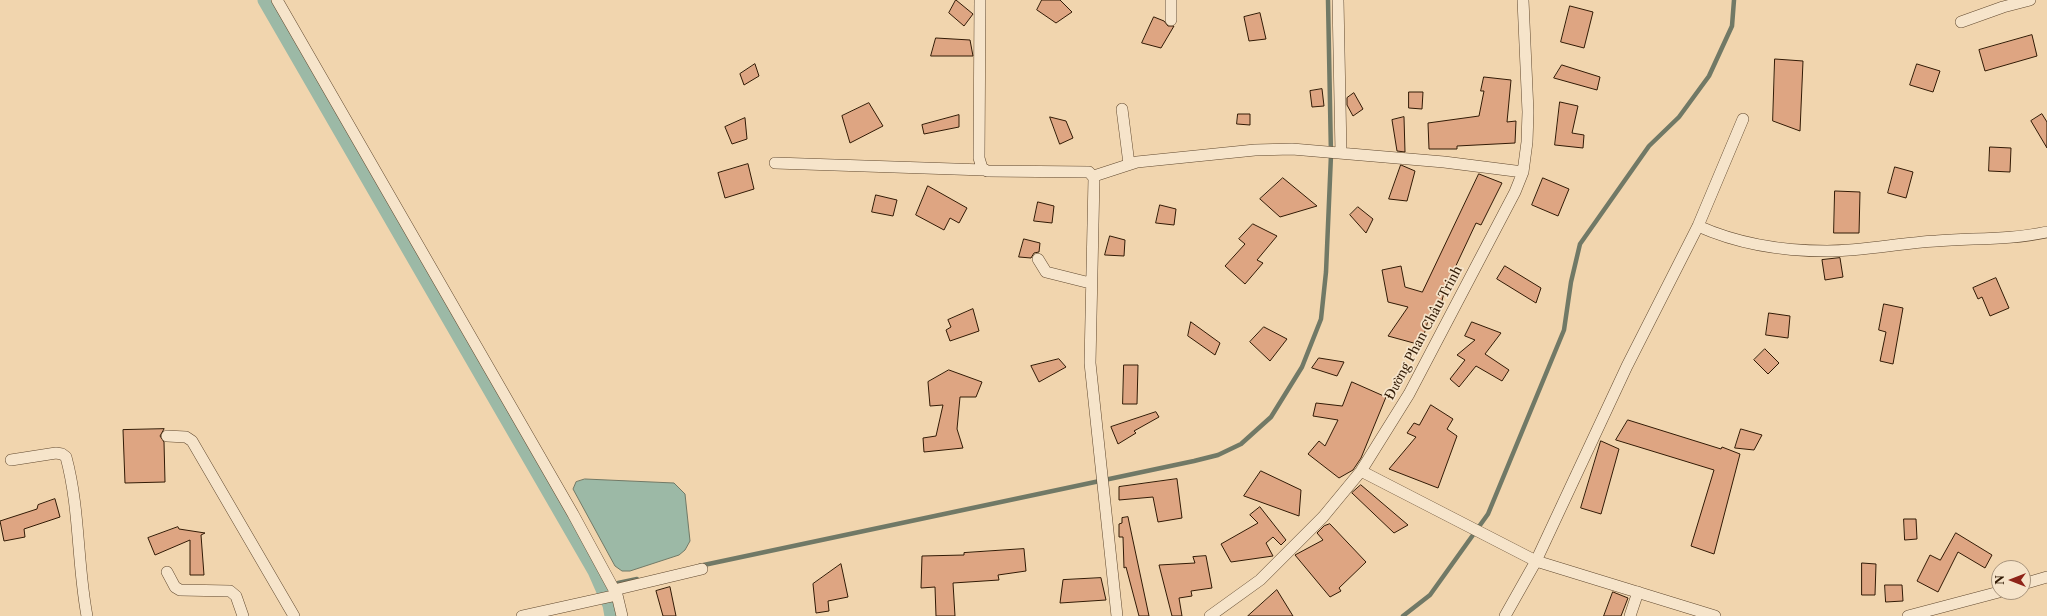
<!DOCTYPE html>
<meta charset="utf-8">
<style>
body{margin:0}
#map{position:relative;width:2047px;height:616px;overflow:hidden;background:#f1d5ae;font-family:"Libre Caslon Text",serif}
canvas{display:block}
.north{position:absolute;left:1991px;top:560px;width:40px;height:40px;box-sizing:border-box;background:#f6e4ca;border:1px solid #a7937b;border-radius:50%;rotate:270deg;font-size:11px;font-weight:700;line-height:16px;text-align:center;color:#311a05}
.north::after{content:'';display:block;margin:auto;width:14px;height:18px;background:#8f2418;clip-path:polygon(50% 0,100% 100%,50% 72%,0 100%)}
</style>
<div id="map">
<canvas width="2047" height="616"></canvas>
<div class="north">N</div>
</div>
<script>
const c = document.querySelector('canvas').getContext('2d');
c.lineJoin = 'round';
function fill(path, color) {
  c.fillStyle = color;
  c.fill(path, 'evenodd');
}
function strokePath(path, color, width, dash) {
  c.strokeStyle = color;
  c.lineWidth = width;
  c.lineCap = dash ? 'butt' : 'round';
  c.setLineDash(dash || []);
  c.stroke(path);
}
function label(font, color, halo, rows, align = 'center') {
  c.font = font + ' "Libre Caslon Text",serif';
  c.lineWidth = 3.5;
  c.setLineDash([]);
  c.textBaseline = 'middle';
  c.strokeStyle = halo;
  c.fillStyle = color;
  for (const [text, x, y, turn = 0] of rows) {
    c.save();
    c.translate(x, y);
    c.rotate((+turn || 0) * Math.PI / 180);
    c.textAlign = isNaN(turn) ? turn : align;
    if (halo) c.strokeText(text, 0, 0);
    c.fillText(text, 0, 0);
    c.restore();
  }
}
const water = new Path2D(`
 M585,479L674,483L685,494L690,541L685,550L679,555L630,571H622L615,566L573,489L576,482Z`);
const stream = new Path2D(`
 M699,566L1194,461L1218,455L1241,444L1271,417L1302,367L1321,319L1326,272L1331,155L1328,0
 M618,583L637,579
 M602,586L607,585
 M1403,616L1430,595L1488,514L1564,330L1571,282L1580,244L1649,146L1679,117L1709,76L1732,26L1734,0`);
const canal = new Path2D(`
 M265,0L595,571L610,605L612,616`);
const building = new Path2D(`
 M956,0L973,14L964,26L949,13Z
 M1042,0H1060L1072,12L1056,23L1037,10Z
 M1570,6L1593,12L1584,48L1561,42Z
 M1260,13L1266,39L1249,41L1244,17Z
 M1154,17L1164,21L1168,26H1174L1161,48L1142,43Z
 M2032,35L2037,56L1985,71L1979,50Z
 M936,38L970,40L973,56H931Z
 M1775,59L1803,61L1800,131L1773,121Z
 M755,64L759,76L744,85L740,74Z
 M1917,64L1940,71L1933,92L1910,85Z
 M1562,65L1600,77L1597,90L1554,78Z
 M1484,77L1511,80L1507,122L1516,121L1515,143L1457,146V149H1429L1428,123L1479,116L1484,91H1481Z
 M1322,89L1324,106L1312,107L1310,91Z
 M1409,92H1423L1422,109L1409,108Z
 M1354,93L1363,109L1353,116L1347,105V98Z
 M1560,102L1578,106L1572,133L1584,135L1583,148L1555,145Z
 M869,103L883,126L850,143L842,116Z
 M1238,114H1250V125L1237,124Z
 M2042,114L2047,122V148L2031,121Z
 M959,115V127L924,134L922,125Z
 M1050,117L1066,121L1073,138L1060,144Z
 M1404,117L1405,152L1397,151L1392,120Z
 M745,118L747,139L732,144L725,127Z
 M1990,147L2011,148L2010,172L1989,171Z
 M748,164L754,189L725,198L718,173Z
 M1401,165L1415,171L1407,201L1389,199Z
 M1895,167L1913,172L1906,198L1888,193Z
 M1479,174L1502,183L1481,225L1476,223L1445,289L1438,316L1430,314L1421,345L1388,336L1408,307L1388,302L1382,270L1401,266L1405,287L1422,292Z
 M1283,178L1317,206L1280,217L1260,199Z
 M1543,178L1569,189L1558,216L1532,205Z
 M928,186L967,208L959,223L950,218L944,230L916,215Z
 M1835,191L1860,192L1859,233H1834Z
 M876,195L897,200L893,216L872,212Z
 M1038,202L1054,206L1052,223L1034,221Z
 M1160,205L1176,209L1174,225L1156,223Z
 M1358,207L1373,219L1366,233L1350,215Z
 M1253,224L1277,236L1257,260L1263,263L1245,284L1225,266L1245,244L1239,239Z
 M1110,236L1125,240L1124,256L1105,255Z
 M1024,239L1040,243L1039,252L1034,253L1031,258L1019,257Z
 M1840,258L1843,277L1825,280L1822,260Z
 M1505,266L1541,288L1536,303L1497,279Z
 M1996,278L2009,308L1990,316L1982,297L1978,299L1973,288Z
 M1884,304L1903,308L1893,364L1880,361L1886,332L1879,330Z
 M973,309L979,331L950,341L946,330L951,327L948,320Z
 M1769,313L1790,316L1788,338L1766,335Z
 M1191,322L1220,343L1215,355L1188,336Z
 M1472,322L1501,333L1485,354L1509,370L1502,381L1476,366L1459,387L1450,379L1465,360L1457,355L1475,340L1465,336Z
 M1264,327L1287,339L1270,361L1250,342Z
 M1765,349L1779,363L1768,374L1754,360Z
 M1319,358L1344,362L1337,376L1312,368Z
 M1059,359L1066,367L1039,382L1031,366Z
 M1124,365H1138L1137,404H1123Z
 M949,370L982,382L976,397H960L957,429L963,448L924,452L923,438L936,436L943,405L930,406L928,382Z
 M1352,382L1386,397L1361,458L1353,470L1339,478L1308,454L1319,441L1325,446L1338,420L1313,416L1316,403L1342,406Z
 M1431,405L1453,419L1447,429L1457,436L1438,488L1389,469L1416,437L1407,433L1414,423L1419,425Z
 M1156,412L1159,417L1134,431L1136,433L1118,444L1111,427Z
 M1628,420L1721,449L1722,447L1740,454L1714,554L1691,546L1714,470L1616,440Z
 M164,429L160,436L164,442L165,482L125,483L123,430Z
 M1741,429L1762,435L1754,450L1735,448Z
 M1601,441L1619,449L1601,514L1581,508Z
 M1261,471L1301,490L1299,516L1244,496Z
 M1177,479L1182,518L1158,522L1153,497L1119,500V487Z
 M1361,485L1408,525L1394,533L1352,493Z
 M55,499L60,517L24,529L25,537L4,541L0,521L37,509L38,505Z
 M1260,507L1286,540L1281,545L1273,537L1266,543L1273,556L1231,562L1221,544L1258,523L1250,515Z
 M1128,517L1132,536L1149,616H1139L1126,567L1124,568L1123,537H1119V524L1122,523V518Z
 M1904,519H1916L1917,539L1905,540Z
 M1330,524L1366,562L1339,588L1341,591L1330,597L1295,555L1323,540L1317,533L1324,526Z
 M178,527L179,529L205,533L201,535L204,575H190V540L155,555L148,538Z
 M1956,533L1992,555L1985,568L1958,552L1938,592L1917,581L1930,555L1940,560Z
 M1024,549L1026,571L998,575L999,580L953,583L955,616H936L935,587L921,588L922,556L964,555V553Z
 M1206,556L1212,588L1191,591L1192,596L1179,598L1182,616H1172L1159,565L1195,563L1193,557Z
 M1862,563L1876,564L1875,595H1862Z
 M841,564L848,597L828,601L829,611L816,613L813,584Z
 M1101,578L1106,600L1060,603L1063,580Z
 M1885,585H1902L1903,601L1886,602Z
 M670,587L676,616H663L656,591Z
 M1277,590L1293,616H1248Z
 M1613,592L1628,598L1621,616H1604Z`);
const minor = new Path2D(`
 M277,0L573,514L617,595L622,616
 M980,0L979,158L982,168L987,171L1089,172L1094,178L1090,363L1117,616
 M1338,0L1341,153
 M1171,20V0
 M1961,22L2003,7L2030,0
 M1122,109L1129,164
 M775,163L984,170
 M1094,176L1137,162L1255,150L1292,149L1444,162L1523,172
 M1698,226C1738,244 1783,251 1827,251C1863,251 1900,243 1936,241C1973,238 2010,240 2047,232
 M1038,259L1046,272L1090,283
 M167,436L186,437L192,441L294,616
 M11,460L56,453L62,454L66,457C80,509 77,563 87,616
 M1361,471L1536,561L1715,616
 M167,572L175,587L180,590L230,591L236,596L243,616
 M2023,584L2047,577
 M614,590L702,569
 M522,616L617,595
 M1210,616L1260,580L1323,517L1361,471L1409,394L1515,192L1523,172L1527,142L1528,112L1523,0
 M1505,616L1536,561L1627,366L1698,226L1743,119
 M1630,616L1638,592
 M1908,616L1999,592`);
const streetNames = [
 ["Đường Phan Châu Trinh",1424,333,-62]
];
fill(water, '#9cb9a6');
strokePath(water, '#717966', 1);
strokePath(stream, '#717966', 4.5);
strokePath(canal, '#9cb9a6', 15);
fill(building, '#dea582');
strokePath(building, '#311a05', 1);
strokePath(minor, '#61492f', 12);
strokePath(minor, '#f6e4ca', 11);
label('13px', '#311a05', '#f6e4ca', streetNames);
</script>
